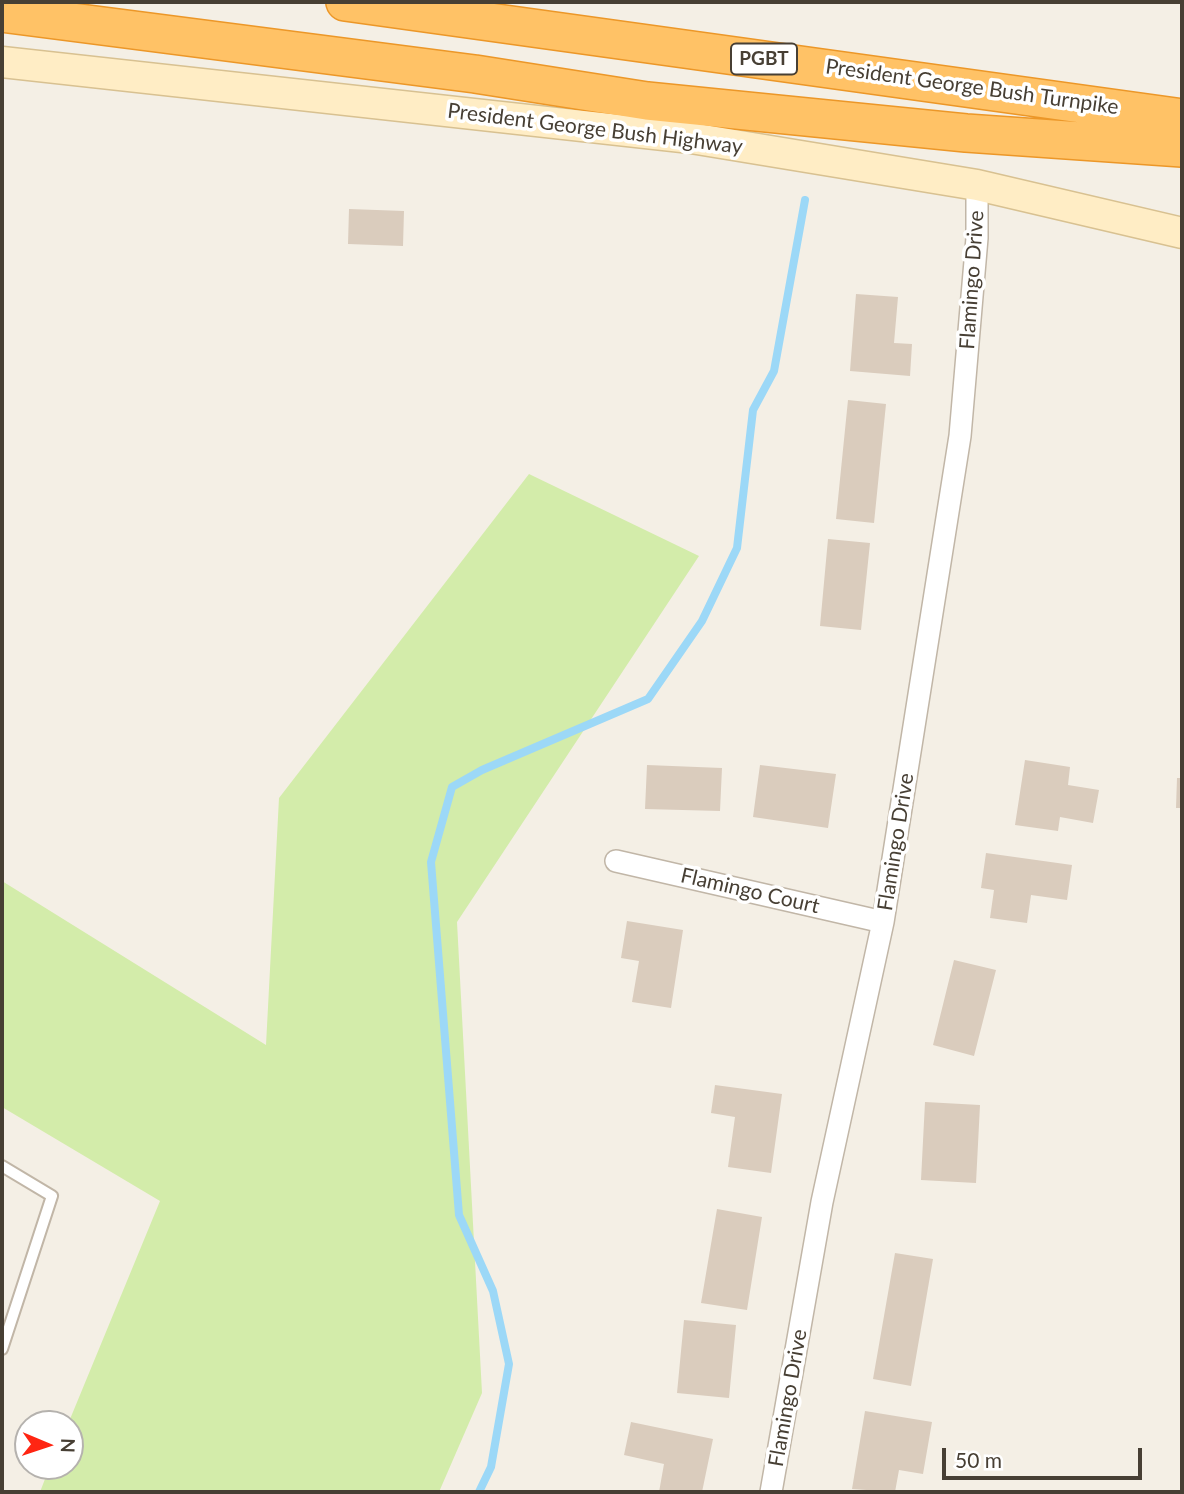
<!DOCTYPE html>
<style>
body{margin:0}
#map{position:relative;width:1184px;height:1494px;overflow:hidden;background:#f4efe5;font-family:Lato,sans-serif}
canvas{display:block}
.frame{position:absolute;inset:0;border:4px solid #473f34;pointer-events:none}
.north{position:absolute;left:14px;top:1410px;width:70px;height:70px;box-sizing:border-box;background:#fff;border:2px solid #b5b2ae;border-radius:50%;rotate:92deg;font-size:19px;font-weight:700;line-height:28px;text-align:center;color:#473f34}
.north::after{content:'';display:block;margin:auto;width:24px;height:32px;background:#ff2512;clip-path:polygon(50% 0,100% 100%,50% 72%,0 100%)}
.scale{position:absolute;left:942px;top:1448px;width:200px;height:32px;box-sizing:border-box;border:4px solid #473f34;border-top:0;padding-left:9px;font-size:21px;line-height:24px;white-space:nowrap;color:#473f34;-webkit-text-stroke:5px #fff;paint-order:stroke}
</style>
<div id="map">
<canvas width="1184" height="1494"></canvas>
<div class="frame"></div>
<div class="north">N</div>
<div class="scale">50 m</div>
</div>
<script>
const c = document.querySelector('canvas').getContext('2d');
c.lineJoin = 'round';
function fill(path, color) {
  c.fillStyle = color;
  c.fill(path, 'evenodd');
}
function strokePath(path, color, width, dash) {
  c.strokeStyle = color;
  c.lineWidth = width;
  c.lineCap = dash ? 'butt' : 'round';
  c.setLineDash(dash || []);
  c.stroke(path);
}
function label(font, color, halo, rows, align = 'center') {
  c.font = font + ' Lato,sans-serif';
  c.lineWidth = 7;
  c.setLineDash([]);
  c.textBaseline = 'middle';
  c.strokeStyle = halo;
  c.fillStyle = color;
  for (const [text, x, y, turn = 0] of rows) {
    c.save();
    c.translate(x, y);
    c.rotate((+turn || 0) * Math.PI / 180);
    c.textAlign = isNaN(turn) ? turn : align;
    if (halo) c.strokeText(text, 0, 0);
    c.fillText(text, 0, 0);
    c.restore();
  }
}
const green = new Path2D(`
 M529,474L699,556L457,922L482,1393L439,1492H40L50,1466H70L68,1424L160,1201L2,1107V881L266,1045L279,798Z`);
const stream = new Path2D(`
 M479,1492L491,1467L509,1364L493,1291L459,1215L431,862L452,787L482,770L648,699L702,621L737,548L753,410L774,371L805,200`);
const building = new Path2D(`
 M349,209L404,211L403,246L348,244Z
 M856,294L898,297L894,343L912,344L910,376L850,371Z
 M848,400L886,404L874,523L836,519Z
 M828,539L870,543L861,630L820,626Z
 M1025,760L1070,767L1068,785L1099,790L1093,823L1060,817L1058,831L1015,825Z
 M647,765L722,768L720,811L645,809Z
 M760,765L836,774L828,828L753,817Z
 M1177,778H1182V808H1176Z
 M986,853L1072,865L1067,900L1031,895L1027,923L990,918L994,890L981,888Z
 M627,921L683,930L671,1008L632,1002L639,961L621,958Z
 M954,960L996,970L974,1056L933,1045Z
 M715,1085L782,1094L771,1173L728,1167L735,1117L711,1113Z
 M925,1102L980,1105L976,1183L921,1180Z
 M717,1209L762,1217L747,1310L701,1303Z
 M895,1253L933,1259L911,1386L873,1379Z
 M684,1320L736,1325L729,1398L677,1393Z
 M865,1411L932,1422L923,1474L899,1470L895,1492L852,1489Z
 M631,1422L713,1439L702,1492H659L664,1464L624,1455Z`);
const service = new Path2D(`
 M2,1166L52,1196L2,1349`);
const minor = new Path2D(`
 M616,861L883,922
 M771,1492L822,1202L883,922L960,436L977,238V185`);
const secondary = new Path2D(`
 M2,62L691,138L977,185L1182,233`);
const motorway = new Path2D(`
 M345,2L1182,118
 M2,13L475,74L647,101L966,133L1182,148`);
const shields = [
 [764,59,66]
];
const shieldNames = [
 ["PGBT",764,59]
];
const streetNames = [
 ["President George Bush Turnpike",972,87,8],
 ["President George Bush Highway",595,129,7],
 ["Flamingo Drive",972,280,-86],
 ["Flamingo Drive",896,842,-81],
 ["Flamingo Court",750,891,13],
 ["Flamingo Drive",788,1398,-80]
];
fill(green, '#d3ecaa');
strokePath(stream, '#9cd8f7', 8);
fill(building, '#daccbd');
strokePath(service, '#c1b6a7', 14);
strokePath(minor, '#c1b6a7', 24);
strokePath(secondary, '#d8c191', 33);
strokePath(motorway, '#ec9728', 40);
strokePath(service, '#fff', 10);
strokePath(minor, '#fff', 21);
strokePath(secondary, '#ffedc5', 30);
strokePath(motorway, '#ffc266', 37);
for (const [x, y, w] of shields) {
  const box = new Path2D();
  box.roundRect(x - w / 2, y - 15.5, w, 31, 5);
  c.fillStyle = '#fff';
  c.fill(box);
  strokePath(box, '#473f34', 2);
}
label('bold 19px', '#473f34', null, shieldNames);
label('21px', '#473f34', '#fff', streetNames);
</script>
